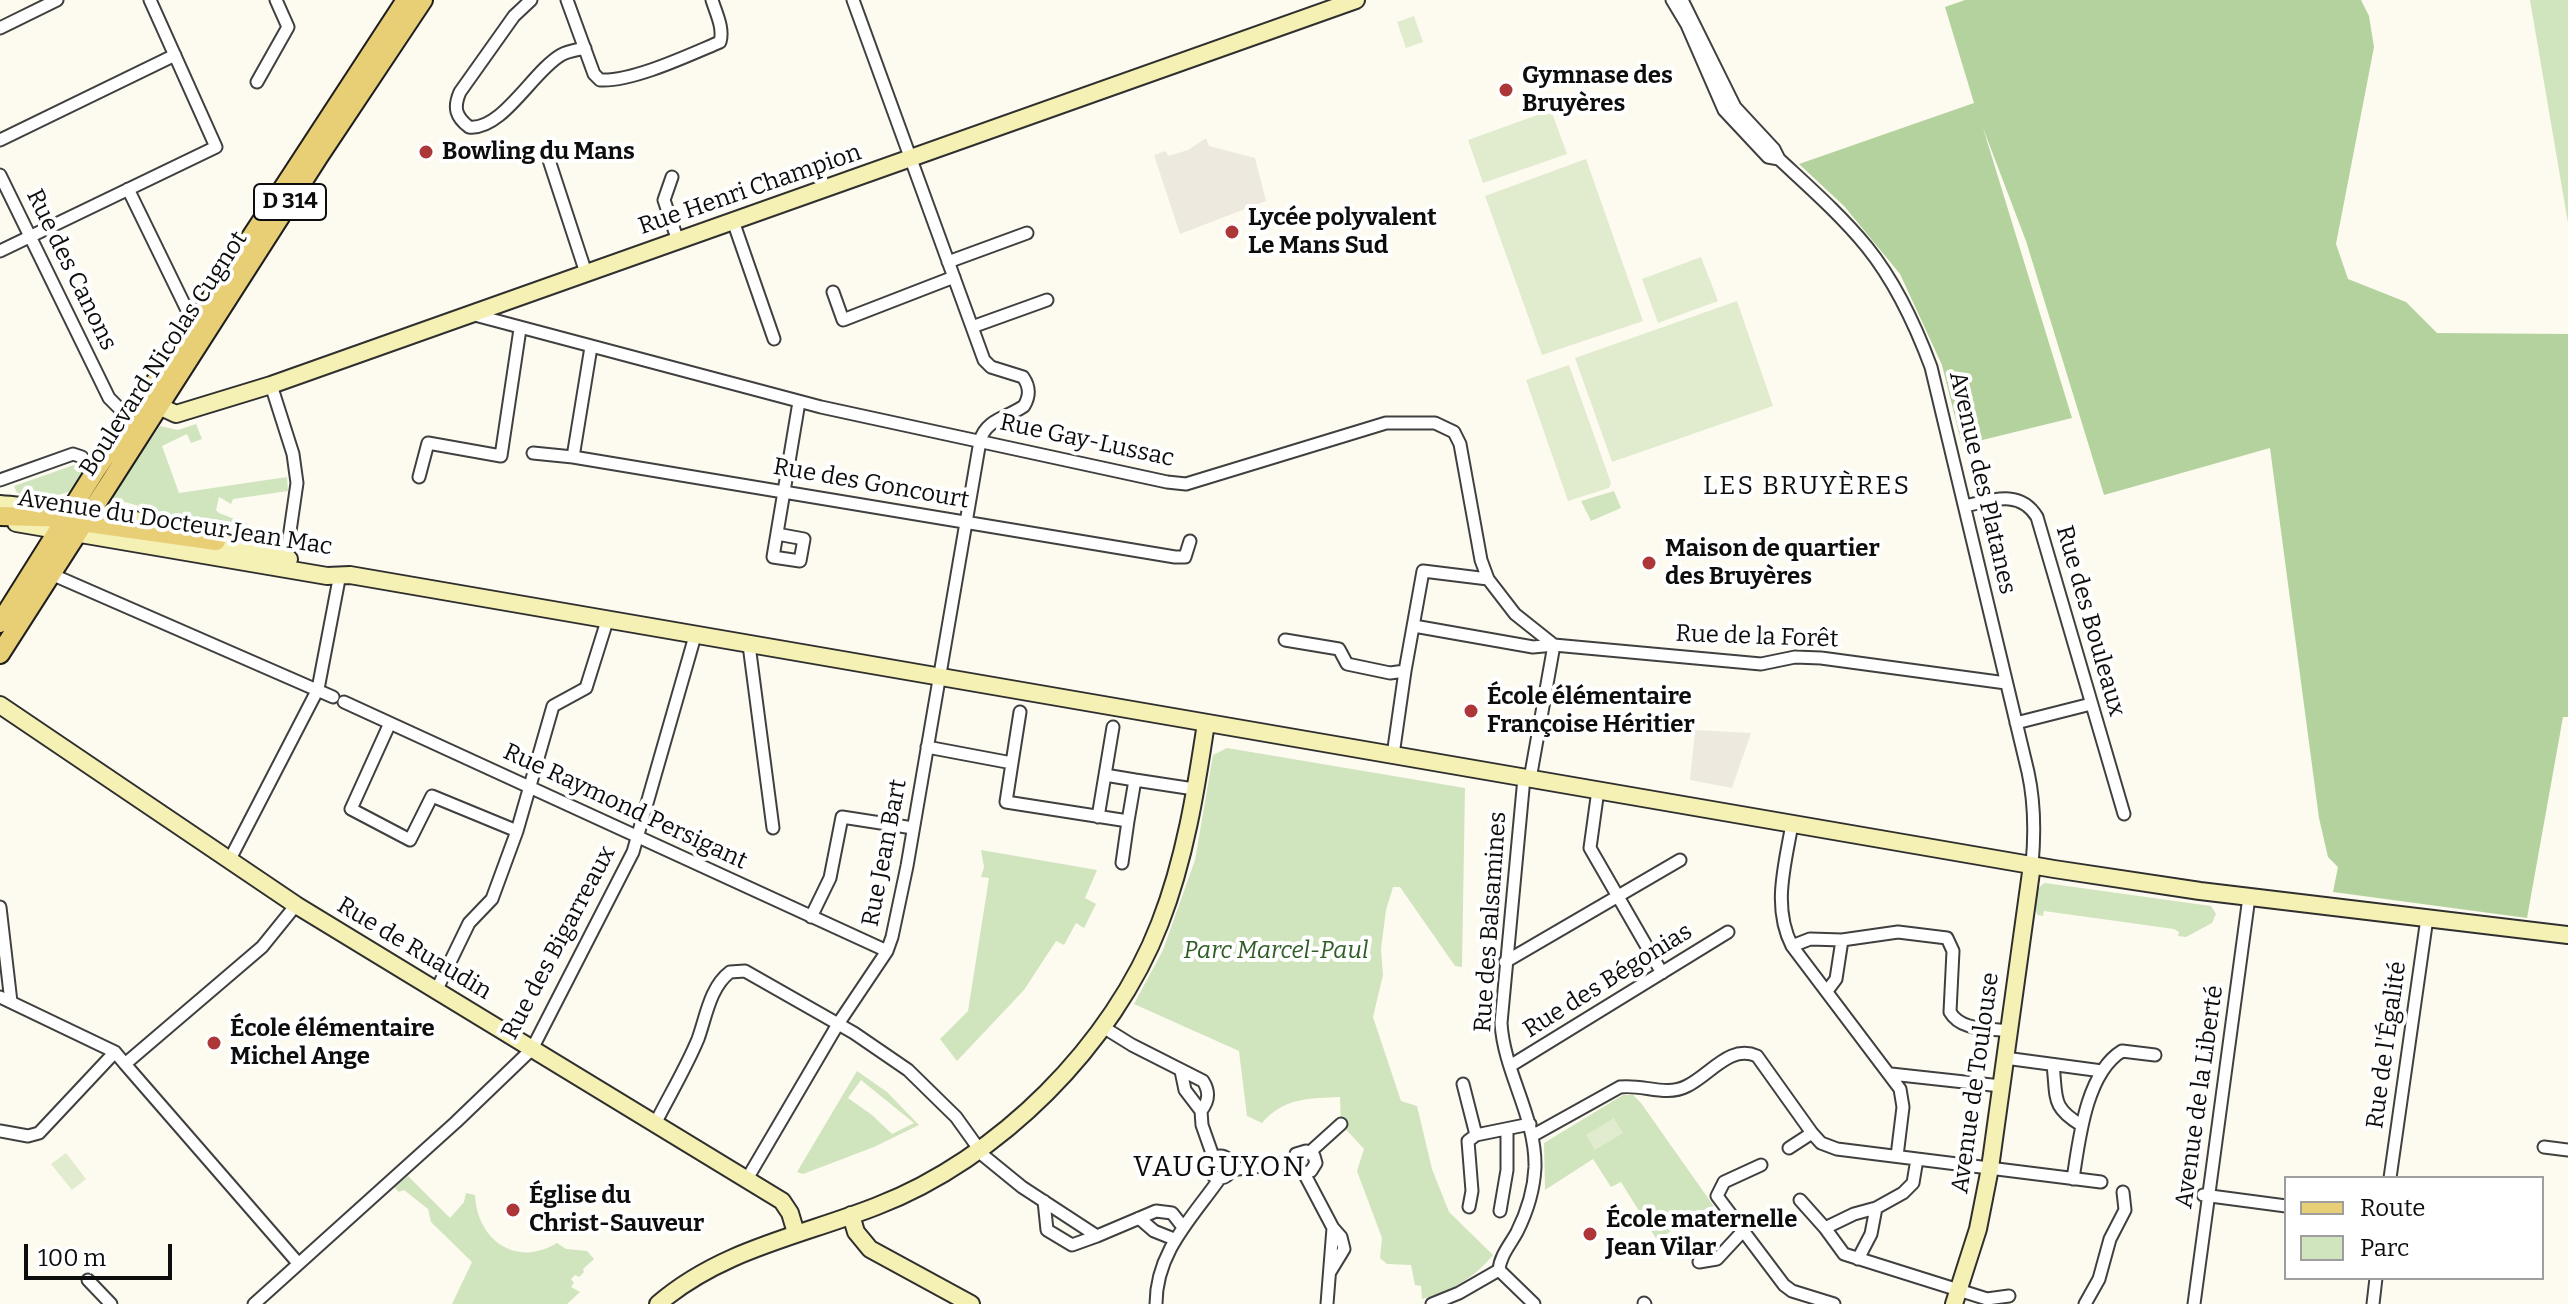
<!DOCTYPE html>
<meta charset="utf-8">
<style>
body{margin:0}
#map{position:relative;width:2568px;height:1304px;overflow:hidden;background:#fdfbf0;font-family:Bitter,serif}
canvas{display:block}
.legend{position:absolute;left:2284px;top:1176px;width:260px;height:104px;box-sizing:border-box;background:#fff;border:2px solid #9e9e9e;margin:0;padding:10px 14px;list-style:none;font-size:24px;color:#0d0d0d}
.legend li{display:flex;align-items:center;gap:16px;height:40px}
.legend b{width:40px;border:2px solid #9e9e9e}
.scale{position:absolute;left:24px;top:1244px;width:148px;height:36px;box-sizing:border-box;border:4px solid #0d0d0d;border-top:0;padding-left:10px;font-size:24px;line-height:28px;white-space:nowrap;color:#0d0d0d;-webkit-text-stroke:6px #fff;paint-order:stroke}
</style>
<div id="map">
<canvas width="2568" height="1304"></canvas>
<ul class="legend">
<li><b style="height:10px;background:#e8cf75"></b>Route</li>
<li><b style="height:22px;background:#d0e4bd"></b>Parc</li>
</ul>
<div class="scale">100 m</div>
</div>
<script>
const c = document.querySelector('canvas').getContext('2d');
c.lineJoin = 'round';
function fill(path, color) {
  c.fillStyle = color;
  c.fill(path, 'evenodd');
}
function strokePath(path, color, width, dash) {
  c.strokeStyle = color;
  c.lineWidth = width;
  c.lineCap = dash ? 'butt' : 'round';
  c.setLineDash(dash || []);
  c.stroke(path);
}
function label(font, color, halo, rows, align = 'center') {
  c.font = font + ' Bitter,serif';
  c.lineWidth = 8;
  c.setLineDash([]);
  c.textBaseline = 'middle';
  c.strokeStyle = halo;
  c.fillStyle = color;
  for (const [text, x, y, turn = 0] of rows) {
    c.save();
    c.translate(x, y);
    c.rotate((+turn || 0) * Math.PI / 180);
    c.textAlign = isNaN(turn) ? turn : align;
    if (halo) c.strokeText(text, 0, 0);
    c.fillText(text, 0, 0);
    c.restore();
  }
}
const green = new Path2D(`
 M2530,0H2568V223Z
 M196,424L202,439L191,443L187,434L162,446L179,493L287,477L288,491L233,499L231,504L219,497L216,510L219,513L271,533L273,531L287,535L285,546L110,498L160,426L178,430Z
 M74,465L85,475L75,490L51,497L17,493L14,486Z
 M1614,491L1621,508L1591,521L1581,501Z
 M1227,748L1465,788L1462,967L1455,966L1400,887H1393L1386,910L1381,949L1383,975L1373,1017L1401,1101L1417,1106L1432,1169L1449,1212L1493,1255C1473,1279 1451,1291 1422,1299L1421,1286L1415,1285L1411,1265L1387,1264L1380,1258L1382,1238L1357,1171L1364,1149L1341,1124L1340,1097C1310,1098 1283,1098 1262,1123L1247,1116L1239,1051L1134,1004L1163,950L1195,860L1213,755Z
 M981,850L1097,870L1085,898L1096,904L1084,928L1076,923L1064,945L1056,941L1024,990L957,1061L940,1039L968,1011L989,878L981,877L984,867Z
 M2045,883L2211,906L2216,914L2212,923L2186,937L2178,936L2179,932L2174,929L2044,911L2043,916L2038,915C2032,906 2034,888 2045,883Z
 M857,1071L887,1092L919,1125L874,1147L803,1174L797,1172ZM861,1080L914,1123L892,1134L872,1115L848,1098Z
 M1623,1095H1633L1641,1103L1715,1208L1706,1209L1657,1240L1621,1182L1611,1187L1593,1159L1545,1190L1544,1143Z
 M408,1176L450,1218L464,1202L466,1193L475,1195C477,1240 516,1268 557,1243L566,1249L587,1251L594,1259L583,1269L584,1272L579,1277L575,1275L571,1279L574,1283L571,1287L580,1292L567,1304H452L472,1262L431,1222L428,1209L404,1190L399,1192L394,1187Z`);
const forest = new Path2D(`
 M1965,0H2361L2369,16L2374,47L2336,244L2348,279L2406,302L2437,333L2568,334V717H2563L2527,918L2333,892L2338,867L2328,857L2319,818L2270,448L2104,495L2026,241L1983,128L2072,418L1962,445L1942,365L1900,274L1844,206L1799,164L1974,103L1945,7Z`);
const pitch = new Path2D(`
 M1414,16L1423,42L1406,48L1397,22Z
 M1551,110L1567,154L1483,183L1468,140Z
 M1586,159L1643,321L1542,355L1485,196Z
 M1701,257L1718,301L1658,323L1642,279Z
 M1737,301L1773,406L1612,462L1575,358Z
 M1569,365L1611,483L1609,488L1568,501L1526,380Z
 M1614,1118L1623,1133L1595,1150L1586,1135Z
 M66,1153L86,1179L72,1190L51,1164Z`);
const plaza = new Path2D(`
 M1206,138L1209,146L1255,158L1266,201L1180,234L1154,155L1166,151L1168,156L1188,150Z
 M1695,730L1751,733L1732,788L1690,780Z`);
const street = new Path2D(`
 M531,0L514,16L460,92C453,108 456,117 469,127C502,131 533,71 561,55C568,51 577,50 585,48
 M567,0L594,74L600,80C632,82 689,55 720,42C724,28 716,13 712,0
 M1672,0L1687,25L1724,110L1768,157L1779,159
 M1682,0L1735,107L1774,149L1779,159C1809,187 1841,215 1867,247C1896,283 1915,324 1931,367L2028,772C2035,804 2035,833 2032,865
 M0,28L57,0
 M257,82L288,27L276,0
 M0,140L175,55
 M547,154L586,273
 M0,175L109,398L131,420
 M672,177L664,200L678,241
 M128,189L187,310
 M733,221L774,339
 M0,251L216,147L150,0
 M948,262L1027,233
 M833,292L843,320L954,277
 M471,314L821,407L1167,482L1186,484L1386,423H1435L1454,432L1460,444L1481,560L1488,579L1515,614L1554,645
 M972,327L1047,300
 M271,385L293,454L297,483L286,559
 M533,453L573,457L1175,557H1185L1190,541
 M573,457L591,347
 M419,477L428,443L501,456L520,329
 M0,480L73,454L82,457
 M1965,506C1992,500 2020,489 2037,517L2124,814
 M777,534L804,539L800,561L773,557L799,402
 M51,574L333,697
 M1414,626L1533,647L1554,645L1761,664L1795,657L1821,658L2006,683
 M1285,640L1339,649L1347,664L1390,673L1405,671L1423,571L1488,579
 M749,645L773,828
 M344,702L887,951
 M390,723L351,809L410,840L432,796L517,831
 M2016,723L2091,704
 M927,747L1012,763L1006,802L1128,821L1135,780L1194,789
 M1393,755L1405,671
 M1012,763L1020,712
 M1105,775L1135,780
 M1530,779L1554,645
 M1598,790L1590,848L1662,973
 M1098,817L1113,727
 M1792,824C1785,865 1772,907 1792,946L1900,1089L1903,1107L1897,1156
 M229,861L318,689L340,574
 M1122,863L1128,821
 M0,907L11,1002
 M811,917L830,878L842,817L913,828
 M1792,946L1810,939L1842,940L1898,932L1947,938L1953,951L1950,1012C1961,1031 1988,1028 2008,1031
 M1505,962L1680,860
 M436,991L469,923L492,899L517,831L553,706L586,688L607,621
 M1827,991L1836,979L1842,940
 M0,997L115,1052L125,1064L262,947L296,905
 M1103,1027L1132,1045L1203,1081C1210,1092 1209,1101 1201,1111L1202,1125L1214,1159
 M2005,1058L2102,1071
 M125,1064L298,1263
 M2053,1065C2057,1098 2051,1107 2081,1125
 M1510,1066L1728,932
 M1181,1071L1185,1090L1201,1111
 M1891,1074L2001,1086
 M1463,1084L1476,1135L1468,1141L1472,1191L1469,1207
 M655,1124C669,1096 686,1068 698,1039C706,1017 710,987 730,972L745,971L854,1033L908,1070L956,1117L984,1156L1022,1187L1097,1236L1156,1211L1172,1213L1183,1227
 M0,1131L28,1136L39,1133L115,1052
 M1476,1135L1530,1124
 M1532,1136L1620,1087C1643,1084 1666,1097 1687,1086C1711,1074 1730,1044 1757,1056L1812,1133L1821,1143L1837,1149L2101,1182
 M2544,1147L2568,1150
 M1789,1148L1812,1133
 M1310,1152L1341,1124
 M1209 1167a11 11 0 1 1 22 0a11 11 0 1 1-22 0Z
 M1761,1165L1724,1182L1717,1196L1784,1285L1792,1291L1834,1304
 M1230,1170L1294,1162
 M1304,1173L1311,1171L1316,1163L1314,1156L1306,1151L1296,1154L1294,1165L1304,1173L1333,1228L1341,1237L1344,1249L1330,1272
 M2390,1178L2427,918
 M747,1179L838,1024L887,951L892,937L907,866L980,441C986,419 1007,418 1024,406C1030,396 1030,387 1023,377L991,367L984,360L853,0
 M2073,1179C2079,1140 2086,1073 2122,1051L2155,1055
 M2203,1195L2286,1206
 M1800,1200L1825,1228L1844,1254L1987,1299L2009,1296
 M1044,1201L1047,1230L1072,1245L1097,1236
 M1500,1211L1507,1170V1129
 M1139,1218L1154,1231L1174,1239
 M1825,1228L1854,1214L1876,1208L1903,1193L1913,1183L1917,1159
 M1858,1259L1871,1234L1876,1208
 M1699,1262L1717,1259L1743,1231
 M1499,1270C1500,1256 1510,1245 1517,1232C1527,1212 1534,1190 1535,1167C1536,1116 1504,1073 1501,1023L1524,778
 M1499,1270L1534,1304
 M88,1280L111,1304
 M1644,1303L1645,1304
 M254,1304L456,1122L532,1049L633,852L695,636
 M1156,1304C1156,1252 1192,1218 1220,1178
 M1327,1304L1333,1228
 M1432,1304L1459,1293L1499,1270
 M2085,1304L2099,1279L2110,1239L2125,1210L2123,1192
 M2194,1304L2249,897
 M2373,1304L2376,1278`);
const secondary = new Path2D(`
 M159,406L176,414L271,385L1356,0
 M0,504C55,509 108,512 161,526
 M16,523L327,576L350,575L2054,869L2200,891L2568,935
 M207,538L289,559
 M0,705L296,905L782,1201L790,1213L796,1233
 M851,1215L856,1232L870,1249L971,1304
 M658,1304C722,1249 801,1236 877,1206C999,1159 1113,1045 1160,923C1185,859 1196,790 1206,723
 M1954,1304L1978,1229L1990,1168L2032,865`);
const primary = new Path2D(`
 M0,516L72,518
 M74,521L216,541
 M0,623L96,470L195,323L406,0
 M0,654L319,156L423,0`);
const markers = [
 [1506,90,8,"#ad3638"],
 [426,152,8,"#ad3638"],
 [1232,232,8,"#ad3638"],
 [1649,563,8,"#ad3638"],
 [1471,711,8,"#ad3638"],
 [214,1043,8,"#ad3638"],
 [513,1210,8,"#ad3638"],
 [1590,1234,8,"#ad3638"]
];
const shields = [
 [290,202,72]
];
const shieldNames = [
 ["D 314",290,202]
];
const poiNames = [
 ["Gymnase des",1522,76],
 ["Bruyères",1522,104],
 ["Bowling du Mans",442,152],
 ["Lycée polyvalent",1248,218],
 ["Le Mans Sud",1248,246],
 ["Maison de quartier",1665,549],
 ["des Bruyères",1665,577],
 ["École élémentaire",1487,697],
 ["Françoise Héritier",1487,725],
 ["École élémentaire",230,1029],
 ["Michel Ange",230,1057],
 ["Église du",529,1196],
 ["Christ-Sauveur",529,1224],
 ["École maternelle",1606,1220],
 ["Jean Vilar",1606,1248]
];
const streetNames = [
 ["Rue Henri Champion",750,190,-19],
 ["Rue des Canons",71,270,64],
 ["Boulevard Nicolas Cugnot",164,354,-57],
 ["Rue Gay-Lussac",1087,441,12],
 ["Avenue des Platanes",1982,483,77],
 ["Rue des Goncourt",871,484,10],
 ["Avenue du Docteur Jean Mac",175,523,9],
 ["Rue des Bouleaux",2090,621,74],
 ["Rue de la Forêt",1757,637,2],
 ["Rue Raymond Persigant",625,807,25],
 ["Rue Jean Bart",885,853,-79],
 ["Rue des Balsamines",1491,922,-86],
 ["Rue des Bigarreaux",559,943,-62],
 ["Rue de Ruaudin",414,949,31],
 ["Rue des Bégonias",1608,981,-32],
 ["Rue de l'Égalité",2387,1045,-82],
 ["Avenue de Toulouse",1976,1083,-82],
 ["Avenue de la Liberté",2200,1097,-82]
];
const parkNames = [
 ["Parc Marcel-Paul",1276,951]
];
const neighbourhoodNames = [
 ["LES BRUYÈRES",1807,487]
];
const quarterNames = [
 ["VAUGUYON",1220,1168]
];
fill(green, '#d0e4bd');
fill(forest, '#b4d29e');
fill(pitch, '#e1ecce');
fill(plaza, '#ede9df');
strokePath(street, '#404040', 15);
strokePath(secondary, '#2f2f2f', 20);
strokePath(primary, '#1e1e1e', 22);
strokePath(street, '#fff', 11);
strokePath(secondary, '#f5f0b3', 16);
strokePath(primary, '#e8cf75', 18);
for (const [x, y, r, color] of markers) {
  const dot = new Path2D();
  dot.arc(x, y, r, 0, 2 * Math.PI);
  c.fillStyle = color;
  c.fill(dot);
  strokePath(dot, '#fff', 3);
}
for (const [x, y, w] of shields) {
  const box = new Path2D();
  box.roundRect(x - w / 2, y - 18, w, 36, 6);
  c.fillStyle = '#fff';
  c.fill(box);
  strokePath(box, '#0d0d0d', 2);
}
label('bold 22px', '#0d0d0d', null, shieldNames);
label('bold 24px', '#0d0d0d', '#fff', poiNames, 'left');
label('24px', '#0d0d0d', '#fff', streetNames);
label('italic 24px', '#305d26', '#fff', parkNames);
c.letterSpacing = '2px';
label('26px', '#0d0d0d', '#fff', neighbourhoodNames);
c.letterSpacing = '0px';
c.letterSpacing = '2px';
label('28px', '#0d0d0d', '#fff', quarterNames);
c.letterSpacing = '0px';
</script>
